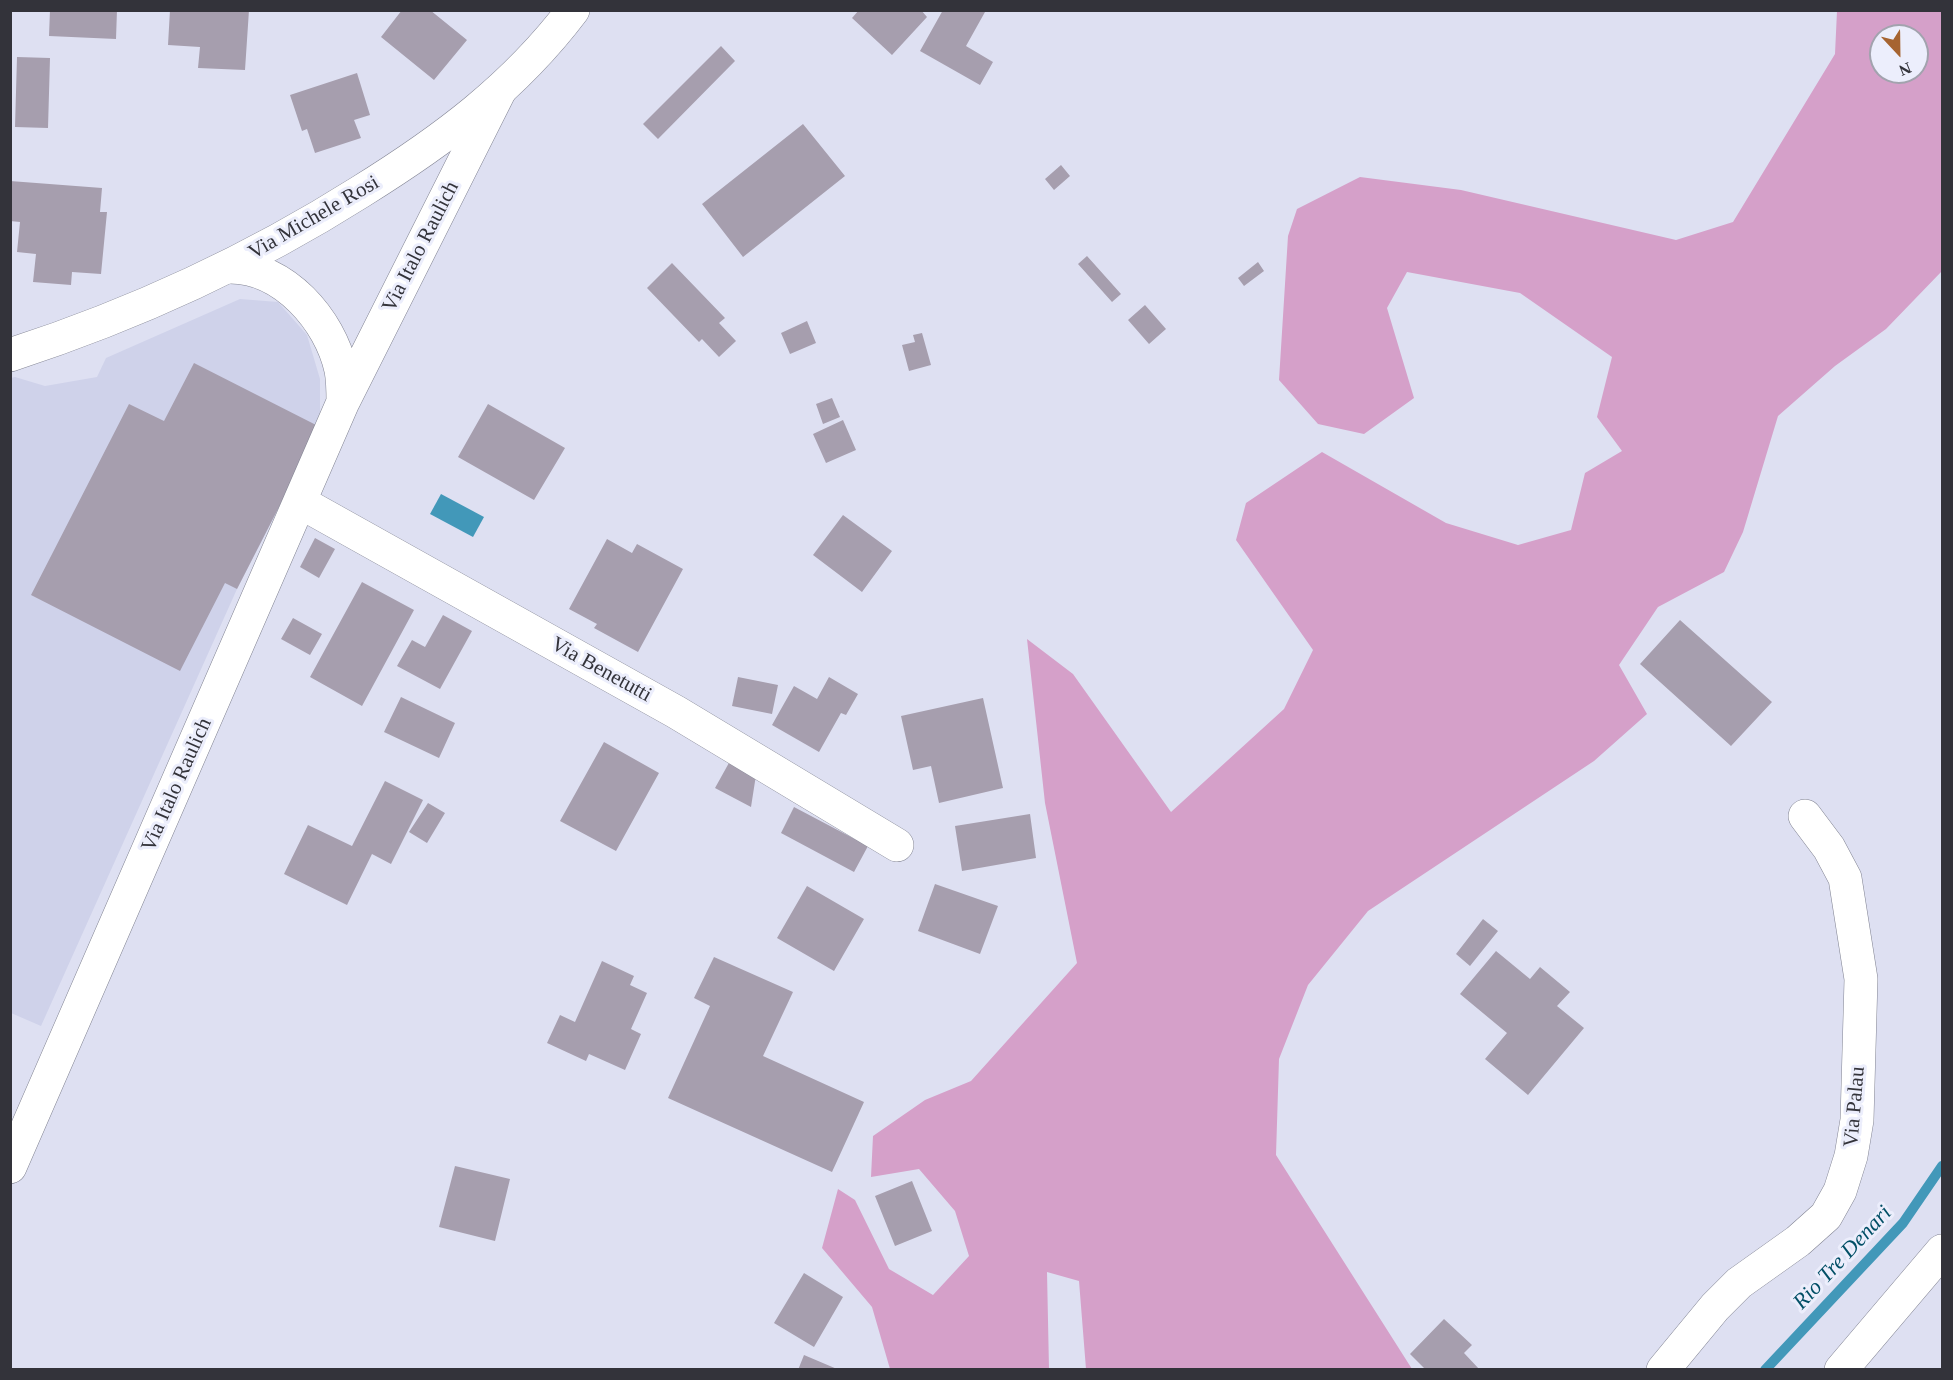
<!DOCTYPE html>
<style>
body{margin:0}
#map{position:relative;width:1953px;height:1380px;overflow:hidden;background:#dee0f2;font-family:"Times New Roman",serif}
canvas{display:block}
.frame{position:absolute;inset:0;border:12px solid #33333a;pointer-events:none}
.north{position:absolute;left:1869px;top:24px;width:60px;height:60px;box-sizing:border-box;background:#eceefc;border:2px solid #a2a3ae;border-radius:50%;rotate:158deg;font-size:16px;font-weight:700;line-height:24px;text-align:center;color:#33333a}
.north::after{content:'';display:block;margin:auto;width:21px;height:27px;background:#a66431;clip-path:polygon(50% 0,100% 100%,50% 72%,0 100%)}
</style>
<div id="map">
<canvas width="1953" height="1380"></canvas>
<div class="frame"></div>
<div class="north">N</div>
</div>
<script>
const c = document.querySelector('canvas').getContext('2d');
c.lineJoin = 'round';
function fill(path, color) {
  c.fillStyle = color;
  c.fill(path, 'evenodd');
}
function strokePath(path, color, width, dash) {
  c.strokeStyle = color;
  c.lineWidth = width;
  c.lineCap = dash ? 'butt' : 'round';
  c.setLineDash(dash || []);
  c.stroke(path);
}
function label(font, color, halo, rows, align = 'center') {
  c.font = font + ' "Times New Roman",serif';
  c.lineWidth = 6;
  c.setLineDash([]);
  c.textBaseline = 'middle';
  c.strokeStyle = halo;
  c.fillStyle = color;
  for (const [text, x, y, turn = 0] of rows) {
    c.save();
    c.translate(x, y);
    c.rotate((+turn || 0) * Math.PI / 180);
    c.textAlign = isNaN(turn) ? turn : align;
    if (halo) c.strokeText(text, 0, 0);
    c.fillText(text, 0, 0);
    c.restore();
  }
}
const built = new Path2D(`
 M240,299L278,302L307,335L320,379V427L237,589L41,1026L11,1013V378L15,377L45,386L97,377L106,358Z`);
const green = new Path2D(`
 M1837,11H1942V271L1886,329L1835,366L1778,416L1743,532L1724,572L1658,607L1619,665L1647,714L1594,761L1368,911L1308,985L1279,1059L1276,1155L1412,1369H1086L1079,1281L1047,1272L1049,1369H890L872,1307L822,1248L838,1189L855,1200L889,1269L933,1295L969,1256L955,1211L919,1169L871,1177L873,1136L925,1100L971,1081L1077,963L1045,803L1027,639L1073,674L1171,812L1284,709L1313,650L1236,540L1246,503L1322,452L1446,523L1518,545L1571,530L1585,473L1622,451L1597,417L1612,357L1520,293L1407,272L1387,308L1414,398L1364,434L1318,424L1279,380L1288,236L1297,209L1360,177L1461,190L1676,240L1733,222L1835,54ZM1881,36H1917V72H1881Z`);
const water = new Path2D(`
 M441,494L484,517L473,537L430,514Z`);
const stream = new Path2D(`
 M1765,1370L1903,1223L1942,1166`);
const building = new Path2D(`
 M50,10H117L116,39L49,36Z
 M170,10H249L245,70L198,68L200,47L168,45Z
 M402,10H430L467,40L434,80L381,37Z
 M859,10H921L927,17L892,55L852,18Z
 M943,10H982L985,12L966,46L993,62L980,85L920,51Z
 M721,46L735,61L658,139L643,124Z
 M17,57L50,58L48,128L15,127Z
 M357,73L370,115L354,120L361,138L315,153L307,129L302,131L290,95Z
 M803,124L845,176L743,257L702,204Z
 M1061,165L1070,176L1054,190L1045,179Z
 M10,181L102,188L100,212H107L101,274L72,272L71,285L33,282L36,254L17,252L20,222L10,221Z
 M1087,256L1121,294L1112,302L1078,264Z
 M1258,262L1264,271L1244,286L1238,278Z
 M672,263L725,318L719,323L736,341L719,357L702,339L699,342L647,288Z
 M1145,305L1166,329L1149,344L1128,320Z
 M807,321L816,343L790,354L781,333Z
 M922,333L931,365L909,371L902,345L915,342L913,335Z
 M194,363L320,427L237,589L225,583L180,671L31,595L129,404L164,421Z
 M832,398L840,417L823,424L816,404Z
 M488,404L565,448L534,500L458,457Z
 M843,420L856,450L826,463L813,434Z
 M843,515L892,551L862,592L813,555Z
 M315,538L335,549L319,578L300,567Z
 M607,539L632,553L637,544L683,569L638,652L594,628L597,624L569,609Z
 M362,582L414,610L362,706L310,677Z
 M443,615L472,631L440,689L397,666L412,640L425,647Z
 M293,618L322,634L310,655L281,639Z
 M1680,620L1772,702L1731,746L1640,664Z
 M738,677L778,685L772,714L732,706Z
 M829,677L858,694L846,715L841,713L819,752L772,725L794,686L817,699Z
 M401,697L455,723L439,758L384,732Z
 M983,698L1003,788L939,803L931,766L913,770L901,716Z
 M604,742L659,773L616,851L560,821Z
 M730,761L756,775L751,807L715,788Z
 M385,781L423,800L391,864L372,854L347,905L284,874L308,825L352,846Z
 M428,803L445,813L427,843L409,832Z
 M794,807L868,846L854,872L781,833Z
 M1030,814L1036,858L962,871L955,826Z
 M935,884L998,906L980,954L918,931Z
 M807,886L864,919L834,971L777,938Z
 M1483,919L1498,931L1470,966L1456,954Z
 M1496,951L1530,979L1540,967L1570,992L1557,1006L1584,1028L1528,1095L1485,1059L1507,1033L1460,994Z
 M714,957L793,992L763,1056L864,1102L832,1172L668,1098L710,1006L694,998Z
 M602,961L634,976L630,985L647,993L631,1029L641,1034L625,1070L589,1054L586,1061L547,1043L560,1015L575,1022Z
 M455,1166L510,1179L495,1241L439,1227Z
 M912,1181L932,1231L895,1246L875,1196Z
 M804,1273L843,1297L814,1347L774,1323Z
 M1444,1319L1472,1345L1464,1353L1480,1370H1426L1410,1354Z
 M804,1355L837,1369V1370H798Z`);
const minor = new Path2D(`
 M230,267C284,267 330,320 341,370C343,381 343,391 343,402
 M300,502L676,712L897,845
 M10,1167L343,402L499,92
 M1663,1370L1715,1307L1739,1283L1798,1241L1826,1216L1840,1191L1851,1156L1857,1120L1861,979L1845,878L1829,848L1805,816
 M1841,1370L1942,1251`);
const tertiary = new Path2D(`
 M10,355C133,315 251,261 360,192C442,141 514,88 573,10`);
const streetNames = [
 ["Via Michele Rosi",314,218,-30],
 ["Via Italo Raulich",421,247,-63],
 ["Via Benetutti",601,670,29],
 ["Via Italo Raulich",177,785,-66],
 ["Via Palau",1855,1107,-85]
];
const waterNames = [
 ["Rio Tre Denari",1843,1258,-47]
];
fill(built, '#cfd2ea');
fill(green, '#d5a0c9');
fill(water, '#4298b9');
strokePath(stream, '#4298b9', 10);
fill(building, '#a69eae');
strokePath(minor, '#818392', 34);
strokePath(tertiary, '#818392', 34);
strokePath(minor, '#fff', 33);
strokePath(tertiary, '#fff', 33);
label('21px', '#33333a', '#eceefc', streetNames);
label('italic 22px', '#024f66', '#eceefc', waterNames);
</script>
